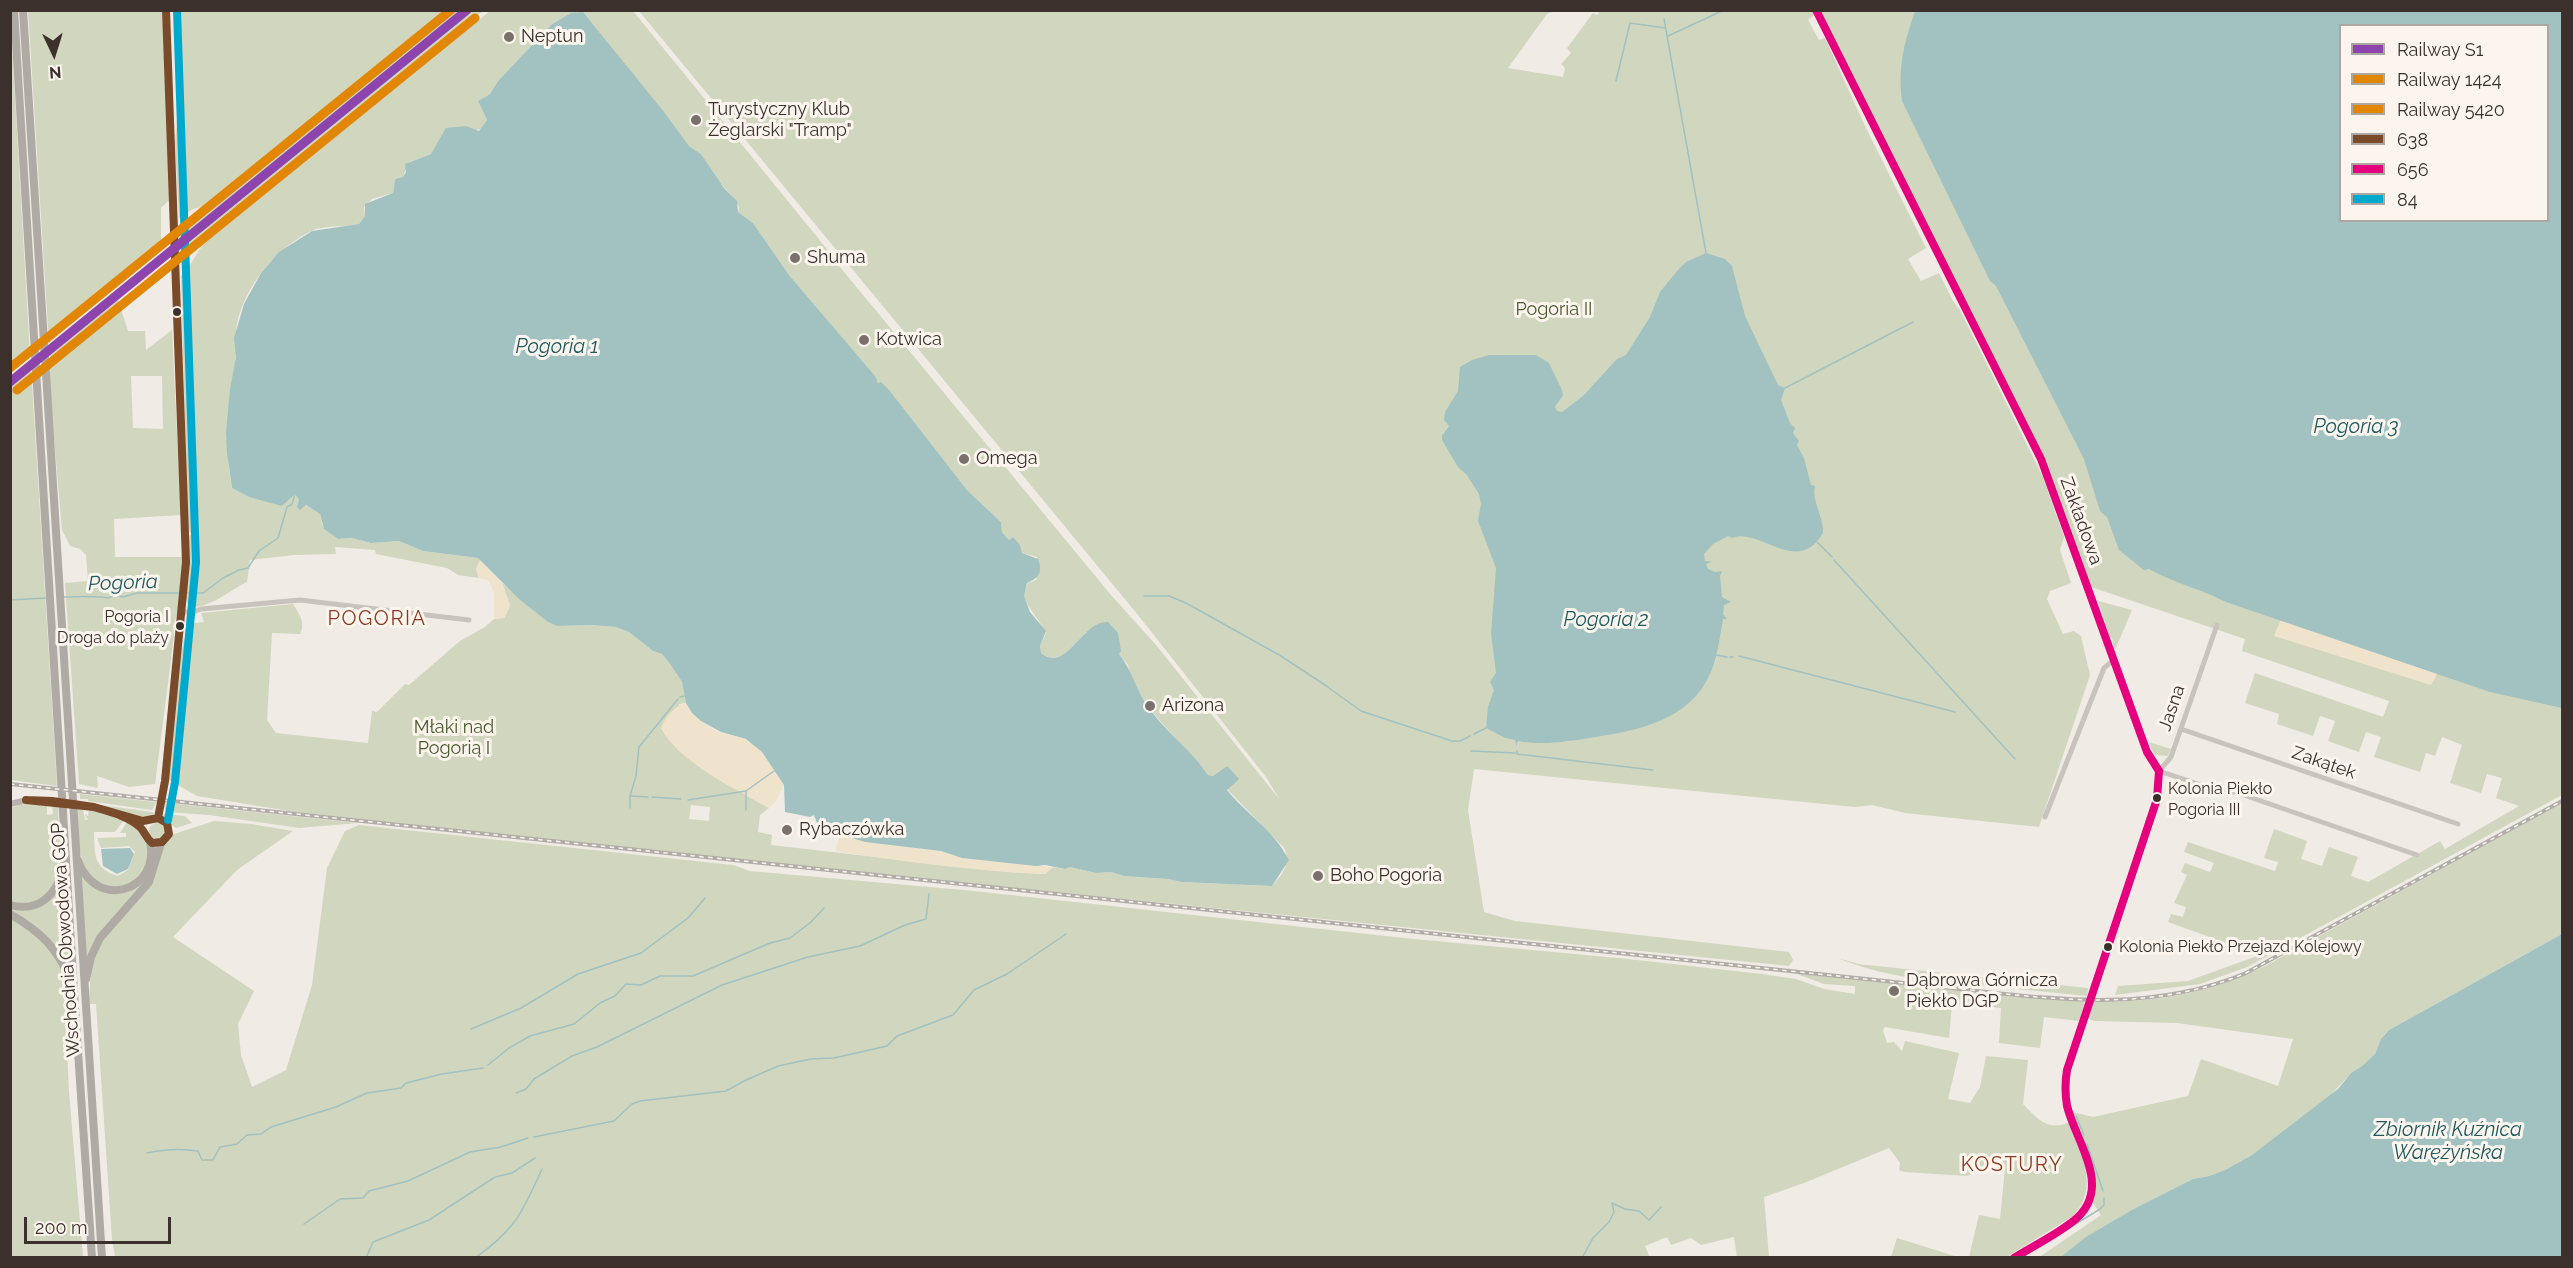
<!DOCTYPE html>
<meta charset="utf-8">
<style>
body{margin:0}
#map{position:relative;width:2573px;height:1268px;overflow:hidden;background:#f0ebe5;font-family:Raleway,sans-serif}
canvas{display:block}
.frame{position:absolute;inset:0;border:12px solid #3b302b;pointer-events:none}
.legend{position:absolute;left:2339px;top:24px;width:210px;height:198px;box-sizing:border-box;background:#fbf5ee;border:2px solid #aea6a0;margin:0;padding:8px 10px;list-style:none;font-size:18px;color:#3b302b}
.legend li{display:flex;align-items:center;gap:12px;height:30px}
.legend b{width:30px;border:2px solid #aea6a0}
.north{position:absolute;left:24px;top:24px;width:60px;height:60px;-webkit-text-stroke:4px #fbf5ee;paint-order:stroke;rotate:176deg;font-size:16px;font-weight:700;line-height:24px;text-align:center;color:#3b302b}
.north::after{content:'';display:block;margin:auto;width:21px;height:27px;background:#3b302b;clip-path:polygon(50% 0,100% 100%,50% 72%,0 100%)}
.scale{position:absolute;left:24px;top:1217px;width:147px;height:27px;box-sizing:border-box;border:3px solid #3b302b;border-top:0;padding-left:8px;font-size:18px;line-height:21px;white-space:nowrap;color:#3b302b;-webkit-text-stroke:4px #fbf5ee;paint-order:stroke}
</style>
<div id="map">
<canvas width="2573" height="1268"></canvas>
<div class="frame"></div>
<ul class="legend">
<li><b style="height:8px;background:#8e44ad"></b>Railway S1</li>
<li><b style="height:8px;background:#e28606"></b>Railway 1424</li>
<li><b style="height:8px;background:#e28606"></b>Railway 5420</li>
<li><b style="height:8px;background:#7a4b2a"></b>638</li>
<li><b style="height:8px;background:#e5007d"></b>656</li>
<li><b style="height:8px;background:#00a9ce"></b>84</li>
</ul>
<div class="north">N</div>
<div class="scale">200 m</div>
</div>
<script>
const c = document.querySelector('canvas').getContext('2d');
c.lineJoin = 'round';
function fill(path, color) {
  c.fillStyle = color;
  c.fill(path, 'evenodd');
}
function strokePath(path, color, width, dash) {
  c.strokeStyle = color;
  c.lineWidth = width;
  c.lineCap = dash ? 'butt' : 'round';
  c.setLineDash(dash || []);
  c.stroke(path);
}
function label(font, color, halo, rows, align = 'center') {
  c.font = font + ' Raleway,sans-serif';
  c.lineWidth = 6;
  c.setLineDash([]);
  c.textBaseline = 'middle';
  c.strokeStyle = halo;
  c.fillStyle = color;
  for (const [text, x, y, turn = 0] of rows) {
    c.save();
    c.translate(x, y);
    c.rotate((+turn || 0) * Math.PI / 180);
    c.textAlign = isNaN(turn) ? turn : align;
    if (halo) c.strokeText(text, 0, 0);
    c.fillText(text, 0, 0);
    c.restore();
  }
}
const green = new Path2D(`
 M28,11H163L171,198L161,208V240L49,343Z
 M177,11V10L461,11L179,239L178,229L182,226L185,228L211,205L193,209L179,218L175,143L177,122L182,123Z
 M470,11H483L232,214L195,245L183,263H179V246Z
 M490,11H633L831,254L830,255L1111,595L1156,645L1280,800L1266,777L1138,615L639,11H1553L1547,14L1508,68L1563,77L1565,68L1561,64L1571,53L1567,48L1593,13L1597,15L1600,11H1812L1814,15L1808,20L1819,40L1825,38L1866,128L1926,248L1908,259L1921,281L1939,273L1953,301L1960,310L2043,477L2064,537L2060,550L2071,583L2050,591L2047,599L2063,634L2074,631L2081,636L2090,675L2039,827L1905,813L1872,805L1855,807L1474,769L1468,810L1484,912L1515,921L1789,952L1793,960L1789,966L788,865L295,812L197,796L169,780L181,653L188,624L204,622L201,613L293,604C299,614 306,622 300,634L272,633L267,720L276,733L368,743L372,711L377,712L405,684L409,685L460,641L485,627L494,619L504,618L510,606L502,583L548,622L557,626L590,625L616,627L629,632L653,651L662,654L671,664L682,682L686,703L679,704L677,749L721,781L769,808L760,815L758,832L772,835L771,845L1007,872L1045,874L1053,867L1064,869L1070,867L1096,873L1111,872L1124,876L1168,879L1182,882L1272,886C1282,875 1292,862 1284,848L1227,789V766L1213,776L1208,775L1147,706L1130,675L1128,665L1119,654L1086,632C1074,645 1059,667 1041,653L1040,646L1046,633C1039,619 1030,611 1023,596L1028,583L1036,580L1037,557L1022,553L1013,537L1009,540L1002,532L1001,522L967,490L890,391L878,383L876,377L789,275L753,223L738,212L739,207L732,196L716,178L701,154L689,146L592,23L551,25L498,81L490,94L478,101L487,120L481,129L475,130L466,126L431,154L409,162L403,177L395,179L393,193L372,199L364,207L365,216L359,224C343,228 324,224 309,232C274,251 247,283 237,323C235,333 238,345 236,355C231,401 223,442 232,488L249,497L295,494L299,500L300,509L306,505L320,514L322,524L327,531L338,539L353,538L370,543L399,541L423,551L478,558L480,560L476,569L479,578L458,575L447,568L376,554L375,550L335,547L336,554L294,555L250,560L247,582C231,589 205,613 188,605L186,598L189,573V536L192,534L188,530L181,276C192,266 195,253 206,242ZM1487,728L1573,741L1544,743L1518,741L1516,747L1515,740L1505,738ZM691,805L710,807L709,821L689,819Z
 M1818,11H2562V795L2247,967L2200,984L2115,995L2118,986L2188,981L2260,955L2168,922L2171,914L2183,917L2186,907L2174,903L2187,875L2181,872L2185,863L2210,872L2214,863L2184,852L2188,842L2275,871L2278,862L2264,858L2274,829L2307,841L2301,859L2322,866L2329,847L2358,857L2351,876L2368,882L2440,841L2445,849L2519,806L2496,798L2502,778L2487,774L2481,793L2450,783L2462,745L2442,737L2435,756L2426,753L2420,772L2374,757L2381,737L2366,732L2359,752L2328,741L2335,721L2320,716L2313,736L2277,724L2279,714L2245,703L2255,673L2383,717L2389,701L2242,651L2245,639L2091,587L2043,457ZM2340,26H2548V220H2340Z
 M11,28L30,356L11,372H10Z
 M118,300L128,331H145L146,350L172,330L181,515L114,519L115,557H183L178,612L173,626L174,636L155,784L129,787L97,776L98,788L79,784L65,583L88,581L86,555L80,549L70,546L62,530L49,379L50,355ZM131,376H162L163,429L133,428Z
 M31,368L57,786L11,780L10,386Z
 M2098,601L2132,610L2115,650L2114,648L2112,638H2110Z
 M2149,742L2171,749L2168,756L2154,755Z
 M80,794L156,802L157,801L152,810L88,801V799H80Z
 M165,802L167,803L358,823L299,828L209,815L167,812L165,809Z
 M2562,803V934L2389,1030L2384,1035L2375,1054L2362,1066L2351,1073L2329,1097L2286,1130L2252,1155L2225,1170L2209,1176L2193,1179L2106,1226L2107,1257L2038,1258L2101,1215L2093,1203C2101,1171 2084,1141 2072,1112L2093,1117L2188,1096L2201,1059L2278,1086L2293,1039L2177,1023L2094,1021L2087,1018L2092,1002C2161,1001 2200,996 2263,967Z
 M23,804L47,805V815L53,814L52,806L58,807C59,845 71,912 11,902L10,808Z
 M94,804L152,812L154,813L150,818H140Z
 M78,809L83,810L85,820L89,819L86,818L85,814L88,816L89,809L124,820L115,832H94C95,853 92,868 118,876L128,870L135,852L129,846L101,848L97,838L126,837V833H120L127,822C184,852 110,925 84,864C77,849 79,826 78,809Z
 M163,814L185,816L192,823L176,828L170,824Z
 M214,821L251,824L293,831L237,870L173,937L254,991L238,1024L241,1055L252,1087L286,1070L312,985L327,868L345,831L359,825L733,865L750,871L974,891L1404,938L1628,959L1762,974L1796,979L1824,989L1855,994V986L1824,984L1797,974L1772,971L2034,998L2085,1001L2079,1021L2044,1017L2040,1048L1999,1043L2001,1008L1952,1004L1949,1038L1885,1027L1883,1030L1887,1043L1894,1042L1902,1051L1905,1041L1959,1053L1948,1099L1970,1103L1980,1087L1986,1056L2028,1060L2023,1104C2038,1119 2047,1132 2070,1122C2081,1154 2100,1187 2073,1216L2005,1258L1969,1257L1979,1215L2000,1219L2005,1168H1988L1967,1176L1904,1172L1899,1170L1900,1163L1889,1148L1804,1183L1764,1197L1769,1257H1737L1734,1237L1701,1245L1691,1238L1671,1245L1667,1237L1645,1246L1650,1258L115,1257L112,1239L96,1004H89L91,968L98,946L143,894L163,844L174,834Z
 M149 831a8 8 0 1 1 16 0a8 8 0 1 1-16 0Z
 M81,875C104,897 122,902 146,876L147,879L100,933L87,962Z
 M64,881L68,968C55,940 36,927 11,911V908C43,904 44,908 64,881Z
 M11,917L41,937L63,968L69,1092L83,1257L11,1258Z
 M1838,958L1858,964L2088,988L2087,996C2047,992 2008,988 1968,984C1924,980 1880,976 1838,958Z
 M1897,1238L1958,1257H1891Z`);
const sand = new Path2D(`
 M480,560L502,583L510,606L504,618L494,619V592L488,580L479,578L476,569Z
 M2281,619L2438,673L2431,685L2274,636Z
 M686,703C694,716 706,727 722,733C733,736 743,737 753,744C767,753 774,772 784,785L776,801L769,808C737,790 677,761 661,728C665,717 675,705 686,703Z
 M840,836L865,842L941,851L962,858L1053,867L1045,874C975,871 904,862 835,851Z`);
const water = new Path2D(`
 M1915,11H2562V708L2490,692L2226,602C2201,589 2174,583 2149,569L2144,570L2119,550L2107,517L2100,511L2084,459L1996,286L1990,281L1902,101C1898,65 1904,44 1915,11ZM2340,26H2548V220H2340Z
 M583,12L664,112L689,146L701,154L724,188L737,201L738,212L753,223L789,275L876,377L878,383L881,382L890,391L967,490L1001,522L1002,532L1009,540L1013,537L1020,545L1022,553L1038,559C1043,572 1039,578 1027,583L1024,596L1030,612L1046,631L1040,646L1041,653C1067,674 1082,620 1108,622L1118,633L1121,651L1119,654C1132,670 1136,690 1148,707C1166,732 1191,750 1208,775L1213,776L1227,766L1239,779L1227,790C1248,816 1273,829 1289,860L1272,886L1182,882L1168,879L1124,876L1111,872L1096,873L1070,867L1065,869L1045,865L1036,866L962,858L941,851L865,842L824,830L818,826L814,815L810,817L785,812L784,785L762,752L746,739L721,732L701,721L692,713L686,703L682,682L671,665L662,654L653,651L629,632L616,627L591,625L557,626L548,622L519,599L478,558L423,551L399,541L371,543L352,538L338,539L324,529L320,514L306,505L300,510L297,507L299,500L295,494L282,506L249,497L232,488L227,453L226,432L230,389L236,357L234,338L244,304L261,273L279,252L312,231L359,224L365,216V204L393,193L395,179L403,177L406,172L405,164L431,154L446,128L466,126L479,131L487,120L478,101L490,94L498,81L551,25L571,13Z
 M1706,253L1725,259L1732,266L1745,316L1778,385L1785,388L1781,400L1790,423L1795,428L1793,433L1799,441L1797,445L1804,458L1811,485L1815,486C1811,500 1824,517 1823,533C1797,577 1760,527 1732,538L1728,536L1713,544L1704,554L1705,561L1712,562L1706,564L1708,569L1715,572L1722,571L1720,576L1722,597L1731,602L1724,605L1723,614L1727,619H1723C1720,636 1718,653 1712,669C1694,718 1642,730 1596,737C1570,741 1544,746 1518,741L1516,747L1515,740L1505,738L1486,728L1488,707L1494,690L1490,682L1496,673L1491,634L1496,568L1478,521L1481,504L1479,494L1467,475L1458,467L1442,440V436L1449,426L1444,420L1445,412L1458,391L1460,367L1472,360L1489,355H1536L1549,363L1562,390L1563,395L1555,407L1557,411L1562,412L1583,396L1617,359L1626,355L1650,317L1660,292L1678,270L1686,262Z
 M130,848L134,854L128,869L117,874L103,866L101,849Z
 M2562,934V1257H2061L2086,1237L2132,1210L2193,1179L2209,1176L2225,1170L2252,1155L2338,1089L2351,1073L2362,1066L2375,1054L2381,1039L2389,1030Z`);
const stream = new Path2D(`
 M1664,19L1706,253
 M1668,36L1724,10
 M1616,81L1630,23L1665,28
 M1785,388L1913,322
 M1817,542L1832,557
 M1834,560L2015,759
 M186,593H203L223,578L239,570L248,568L259,551L278,538L287,507L292,504L295,494
 M1144,596H1169L1186,603L1281,656L1328,687
 M62,597C75,597 97,595 108,598L115,595L123,597L137,593H181
 M10,600L46,598
 M1716,655L1727,657
 M1739,656L1955,712
 M1730,657H1733
 M1329,688L1361,711L1452,741H1460L1470,736
 M680,697L685,696
 M1474,734L1486,728
 M1471,751L1515,753
 M1517,751V754L1653,770
 M746,791V810
 M630,796L636,776L639,747L678,699
 M652,797L681,799
 M688,800L746,791L774,771
 M630,808V796L648,797
 M471,1029L521,1008L578,974L641,953L688,918L705,898
 M488,1065L509,1048L530,1036L574,1024L600,1003L615,996L626,984L641,985L660,976H693L770,943L790,938L811,922L824,908
 M516,1093L526,1089L534,1079L572,1056L597,1047L722,985L808,957L860,946L905,925L926,919L929,894
 M2076,1116L2084,1135
 M534,1137L614,1121L632,1104L640,1101L726,1091L744,1081L778,1066L811,1059L834,1058L887,1046L897,1036L953,1015L974,990L1007,974L1066,934
 M2087,1144L2103,1191
 M147,1153C165,1149 180,1148 198,1151L202,1160H213L220,1147L237,1144L247,1135L261,1134L271,1127L336,1107L367,1093L401,1088L406,1083L442,1074L483,1068
 M304,1224L340,1199L363,1198L369,1191L408,1181L470,1152L501,1147L528,1138
 M366,1258L373,1242L429,1220L495,1177L512,1173L535,1158
 M475,1258C516,1229 522,1213 542,1169
 M1582,1258L1593,1238L1609,1222L1614,1212L1612,1203L1625,1209L1639,1211L1649,1220L1661,1207
 M2021,1258L2100,1209L2104,1205V1198`);
const minor = new Path2D(`
 M1816,10L2041,459L2147,752L2159,771
 M182,612H193L201,609L300,600L469,620
 M2181,729L2458,824
 M2159,771L2222,792H2235L2417,855
 M2045,817L2104,668L2114,660
 M158,818L165,781L186,562L166,10
 M2013,1258C2045,1238 2100,1219 2092,1173L2066,1098L2067,1071L2157,799L2159,771L2171,757L2217,625`);
const major = new Path2D(`
 M10,804L27,800L48,802
 M89,807L143,821L160,819L167,825L168,835L161,843C146,845 148,834 139,827C135,823 131,821 127,818`);
const highway = new Path2D(`
 M14,10L74,992L92,1258
 M23,10L102,1258
 M78,860C96,912 161,891 150,841
 M10,905C40,913 59,893 63,865
 M10,914C41,932 59,949 71,983
 M86,979L91,957L100,938L149,882L161,843`);
const rail = new Path2D(`
 M10,784L1942,987C2046,998 2146,1015 2246,973L2562,801`);
const majorBridge = new Path2D(`
 M48,802L89,807`);
const bus1 = new Path2D(`
 M26,800L52,801L94,807
 M26,800L94,807
 M94,807L143,821L158,818L167,823L169,834L162,842L152,843C146,838 145,832 140,827C128,816 110,812 94,807Z
 M158,818L165,781L186,562L166,10`);
const bus2 = new Path2D(`
 M1816,10L2041,459L2147,752L2159,771
 M2014,1258C2033,1246 2060,1233 2077,1218C2112,1186 2076,1142 2067,1106C2065,1094 2065,1082 2067,1070L2157,799L2159,771`);
const bus3 = new Path2D(`
 M168,820L175,782L196,562L177,10`);
const rail1 = new Path2D(`
 M10,382L467,10`);
const rail2 = new Path2D(`
 M17,390L475,18`);
const rail3 = new Path2D(`
 M10,368L451,10`);
const markers = [
 [509,37,6,"#7a716c"],
 [696,120,6,"#7a716c"],
 [795,258,6,"#7a716c"],
 [177,312,5,"#3b302b"],
 [864,340,6,"#7a716c"],
 [964,459,6,"#7a716c"],
 [180,626,5,"#3b302b"],
 [1150,706,6,"#7a716c"],
 [2157,798,5,"#3b302b"],
 [787,830,6,"#7a716c"],
 [1318,876,6,"#7a716c"],
 [2108,947,5,"#3b302b"],
 [1894,991,6,"#7a716c"]
];
const busNames = [
 ["Pogoria I",169,617,"right"],
 ["Droga do plaży",169,638,"right"],
 ["Kolonia Piekło",2168,789],
 ["Pogoria III",2168,810],
 ["Kolonia Piekło Przejazd Kolejowy",2119,947]
];
const poiNames = [
 ["Neptun",521,37],
 ["Turystyczny Klub",708,110],
 ["Żeglarski \"Tramp\"",708,131],
 ["Shuma",807,258],
 ["Kotwica",876,340],
 ["Omega",976,459],
 ["Arizona",1162,706],
 ["Rybaczówka",799,830],
 ["Boho Pogoria",1330,876],
 ["Dąbrowa Górnicza",1906,981],
 ["Piekło DGP",1906,1002]
];
const parkNames = [
 ["Pogoria II",1554,310],
 ["Młaki nad",454,728],
 ["Pogorią I",454,749]
];
const streetNames = [
 ["Zakładowa",2081,521,70],
 ["Jasna",2172,708,-71],
 ["Zakątek",2324,763,19],
 ["Wschodnia Obwodowa GOP",66,940,-94]
];
const waterNames = [
 ["Pogoria 1",557,347],
 ["Pogoria 3",2356,427],
 ["Pogoria",123,583,-2],
 ["Pogoria 2",1606,620],
 ["Zbiornik Kuźnica",2448,1130],
 ["Warężyńska",2448,1153]
];
const neighbourhoodNames = [
 ["POGORIA",377,619],
 ["KOSTURY",2012,1165]
];
fill(green, '#d1d6bf');
fill(sand, '#efe3cc');
fill(water, '#a1c2c1');
strokePath(stream, '#a1c2c1', 1.5);
strokePath(minor, '#c9c3be', 5);
strokePath(major, '#b8b1ad', 6);
strokePath(highway, '#afaaa4', 8);
strokePath(rail, '#b1aca8', 4);
strokePath(rail, '#fbf5ee', 1.5, [4.5]);
strokePath(majorBridge, '#b8b1ad', 6);
strokePath(bus1, '#7a4b2a', 8);
strokePath(bus2, '#e5007d', 8);
strokePath(bus3, '#00a9ce', 8);
strokePath(rail1, '#8e44ad', 9);
strokePath(rail2, '#e28606', 9);
strokePath(rail3, '#e28606', 9);
for (const [x, y, r, color] of markers) {
  const dot = new Path2D();
  dot.arc(x, y, r, 0, 2 * Math.PI);
  c.fillStyle = color;
  c.fill(dot);
  strokePath(dot, '#fbf5ee', 2);
}
label('16px', '#3b302b', '#fbf5ee', busNames, 'left');
label('18px', '#3b302b', '#fbf5ee', poiNames, 'left');
label('18px', '#4a5a2e', '#fbf5ee', parkNames);
label('18px', '#3b302b', '#fbf5ee', streetNames);
label('italic 20px', '#1f5a5e', '#fbf5ee', waterNames);
c.letterSpacing = '1.5px';
label('20px', '#8c3b22', '#fbf5ee', neighbourhoodNames);
c.letterSpacing = '0px';
</script>
